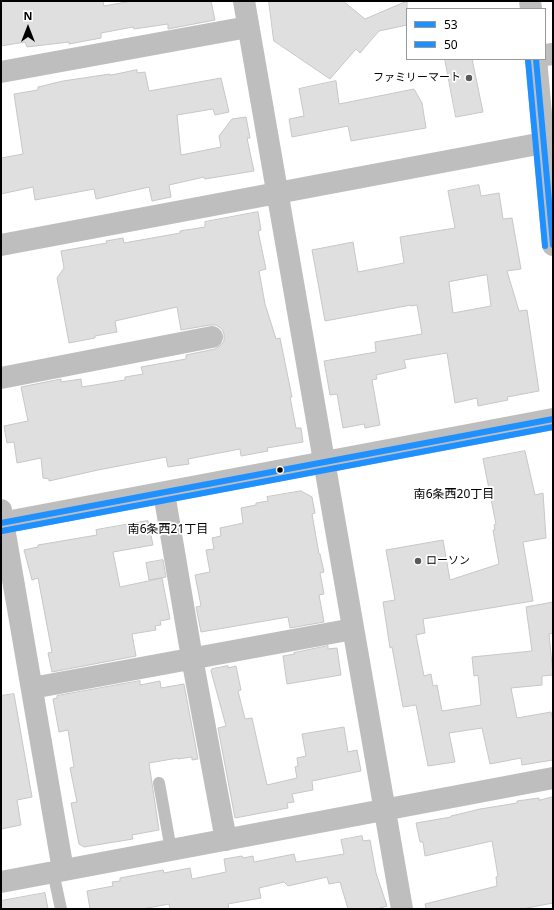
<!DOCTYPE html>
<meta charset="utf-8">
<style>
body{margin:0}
#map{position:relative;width:554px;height:910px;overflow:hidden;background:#fff;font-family:"Noto Sans",sans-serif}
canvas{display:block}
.frame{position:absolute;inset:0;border:2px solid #000;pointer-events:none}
.legend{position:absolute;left:406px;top:8px;width:140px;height:52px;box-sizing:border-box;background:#fff;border:1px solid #999;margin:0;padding:5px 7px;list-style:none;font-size:12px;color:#000}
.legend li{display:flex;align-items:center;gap:8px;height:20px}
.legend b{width:20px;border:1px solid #999}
.north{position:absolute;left:8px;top:8px;width:40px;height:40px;-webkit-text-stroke:3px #fff;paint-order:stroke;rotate:0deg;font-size:11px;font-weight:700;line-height:16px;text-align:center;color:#000}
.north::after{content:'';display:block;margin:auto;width:14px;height:18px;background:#000;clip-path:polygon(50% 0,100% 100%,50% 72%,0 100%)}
</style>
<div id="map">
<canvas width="554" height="910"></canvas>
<div class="frame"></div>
<ul class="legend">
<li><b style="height:5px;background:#1e90ff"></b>53</li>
<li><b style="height:5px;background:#1e90ff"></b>50</li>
</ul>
<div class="north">N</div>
</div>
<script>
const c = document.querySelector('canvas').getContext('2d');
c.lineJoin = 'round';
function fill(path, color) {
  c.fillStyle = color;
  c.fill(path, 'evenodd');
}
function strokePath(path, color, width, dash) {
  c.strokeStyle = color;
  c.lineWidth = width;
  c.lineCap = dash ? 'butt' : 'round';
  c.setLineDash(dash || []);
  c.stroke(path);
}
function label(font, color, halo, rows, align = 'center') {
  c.font = font + ' "Noto Sans","Noto Sans JP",sans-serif';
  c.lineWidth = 3.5;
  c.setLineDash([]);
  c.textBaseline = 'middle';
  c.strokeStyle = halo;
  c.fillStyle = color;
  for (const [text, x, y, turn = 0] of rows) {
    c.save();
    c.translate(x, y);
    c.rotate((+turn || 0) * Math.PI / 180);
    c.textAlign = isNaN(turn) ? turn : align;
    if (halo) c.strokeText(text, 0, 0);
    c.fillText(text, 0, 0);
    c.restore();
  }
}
const building = new Path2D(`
 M1,1H103L104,6L132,1H211L215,20L168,29V24L134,29L133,27L101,33V38L69,44V42L27,47L25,42L1,46Z
 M269,1H343L365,19L407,1V25L379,31L360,53L356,49L330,79L274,41Z
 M445,59H472L483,112L456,117Z
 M137,70V73L145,72L149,91L221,78L229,112L215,115L213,109L177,115L181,155L221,147L219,136L232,119L246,117L250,138H247L254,171L205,179L204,177L169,185L171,197L152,201L149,187L96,199L94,189L35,200L33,187L1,194V158L23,154L14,94L38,90V87L63,81L110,74V75Z
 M336,81L339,104L414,89L422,103L426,128L351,141L348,126L292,137L289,119L304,116L299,89Z
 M479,185L481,196L499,193L503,219L512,218L521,269L507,271L519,311L527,310L539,391L507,397L508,400L478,406L477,398L455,403L447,353L404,360L406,368L376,375L377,379L372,380L380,425L365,428L364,424L343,428L337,394L330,395L324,361L376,352L375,342L422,334L417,305L411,306V305L325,321L312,250L353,242L358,272L404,263L400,237L455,228L448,191ZM487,275L491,306L453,313L449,282Z
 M258,212L261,230L258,231L266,269L259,271L265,304L276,339L280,338L292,397H290L296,428H301L303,442L267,448L268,451L241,456L240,449L188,459L189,464L168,467L166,457L98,470L49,481V479L43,478L41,458L17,463L14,442L7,443L4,426L28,421L21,387L61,379V382L81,379L82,387L125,380V377L143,374L141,367L186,359V355L215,349L220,346L224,341V334L222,329L216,325H210L181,330L177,307L115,321L117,332L95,336V338L69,343L57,278L64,268L61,251L107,243L106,241L123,238L124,243L180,233V231L205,227V222Z
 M525,451L535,495L543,493L546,538L523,542L533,601L423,619L425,633L416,635L424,676L431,674L433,686L437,685L442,711L481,705L478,675L474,676L472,657L532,651L526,607L553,602V633L549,634L553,675L542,676V685L511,688L517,718L551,712L553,720V760L522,765L521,758L490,764L482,728L449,733L455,762L428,766L416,705L403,707L392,647L390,648L383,602L395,600L386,550L443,540L450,580L499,564L493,530H495L494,525L496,524L483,459Z
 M301,491L312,497L315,513L312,514L319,554H320L324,572L320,573L324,594L319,595L324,622L290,628L288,617L201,632L196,607L201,606L195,575L210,572L206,550L214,549L212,538L221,536L220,528L243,523L241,508L256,505V503L268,501L267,497Z
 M148,521L153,545L113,552L120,587L162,578L170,619L160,621L161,625L155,626L156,630L132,634L136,656L52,672L48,653L52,652L38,578L32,580L24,550L38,547V545L97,535L96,530Z
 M163,560L166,577L149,580L146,563Z
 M328,646V649L337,648L341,675L287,684L283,656L295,654L294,653Z
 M228,666V668L236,666L241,690L238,691L245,719L252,718L267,785L297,778L295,767L298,766L297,758L306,756L302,734L344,727L348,752L357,750L361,771L312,781L313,790L292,794L294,802L287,803L288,808L235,818L218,728L226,726L211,671L212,669Z
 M140,681V685L160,681L161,688L184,684L198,759L192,760V757L178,759V758L149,763L159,830L132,835L133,839L84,847L79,844L71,803L77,802L70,768L74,767L68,730L59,732L53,699L57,698V696Z
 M14,694L32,797L17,800L21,825L1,829V696Z
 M553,797V903L522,909H426L425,904L497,886L496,877L498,876L492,841L425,856L423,842H420L416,823L451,817V816L480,809L517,803V801L539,798V800Z
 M362,836L363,841L370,840L376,873L387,906L377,909H348L340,882L329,884L327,877L288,886L284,882L259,888L261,898L228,904L229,909H170L169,904L142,909H90L87,891L113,886L112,882L120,881V878L163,870L164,873L190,868L192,879L226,872L224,859L242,856L243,858L253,856L254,862L294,854L296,862L344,854L341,840Z
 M45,893L48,909H1V901Z`);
const service = new Path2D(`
 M159,783L171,850
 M53,872L61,909`);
const minor = new Path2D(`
 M244,1L402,909
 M545,55L553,54
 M1,72L248,27
 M1,245L543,143
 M1,378L212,337
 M164,493L192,658L226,840
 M1,510L63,870
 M32,688L353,629
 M1,882L553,778`);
const tertiary = new Path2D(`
 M530,1L531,9
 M536,59L553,245
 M1,523L553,419`);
const bus1 = new Path2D(`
 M536,59L553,245
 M1,523L553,419`);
const bus2 = new Path2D(`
 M528,60L545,246
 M2,531L553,427`);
const markers = [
 [469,78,4,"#595959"],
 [280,470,3.5,"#000"],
 [418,561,4,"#595959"]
];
const poiNames = [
 ["ファミリーマート",461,78],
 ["ローソン",426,561,"left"]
];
const neighbourhoodNames = [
 ["南6条西20丁目",454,495],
 ["南6条西21丁目",168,530]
];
fill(building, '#dfdfdf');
strokePath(building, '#c7c7c7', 1);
strokePath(service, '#bebebe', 12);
strokePath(minor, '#bebebe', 22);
strokePath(tertiary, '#bebebe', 22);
strokePath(bus1, '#1e90ff', 6);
strokePath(bus2, '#1e90ff', 6);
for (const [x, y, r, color] of markers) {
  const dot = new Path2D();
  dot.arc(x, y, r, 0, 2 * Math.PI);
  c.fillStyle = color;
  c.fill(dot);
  strokePath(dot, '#fff', 1.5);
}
label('11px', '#000', '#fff', poiNames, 'right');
label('12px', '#000', '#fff', neighbourhoodNames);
</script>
